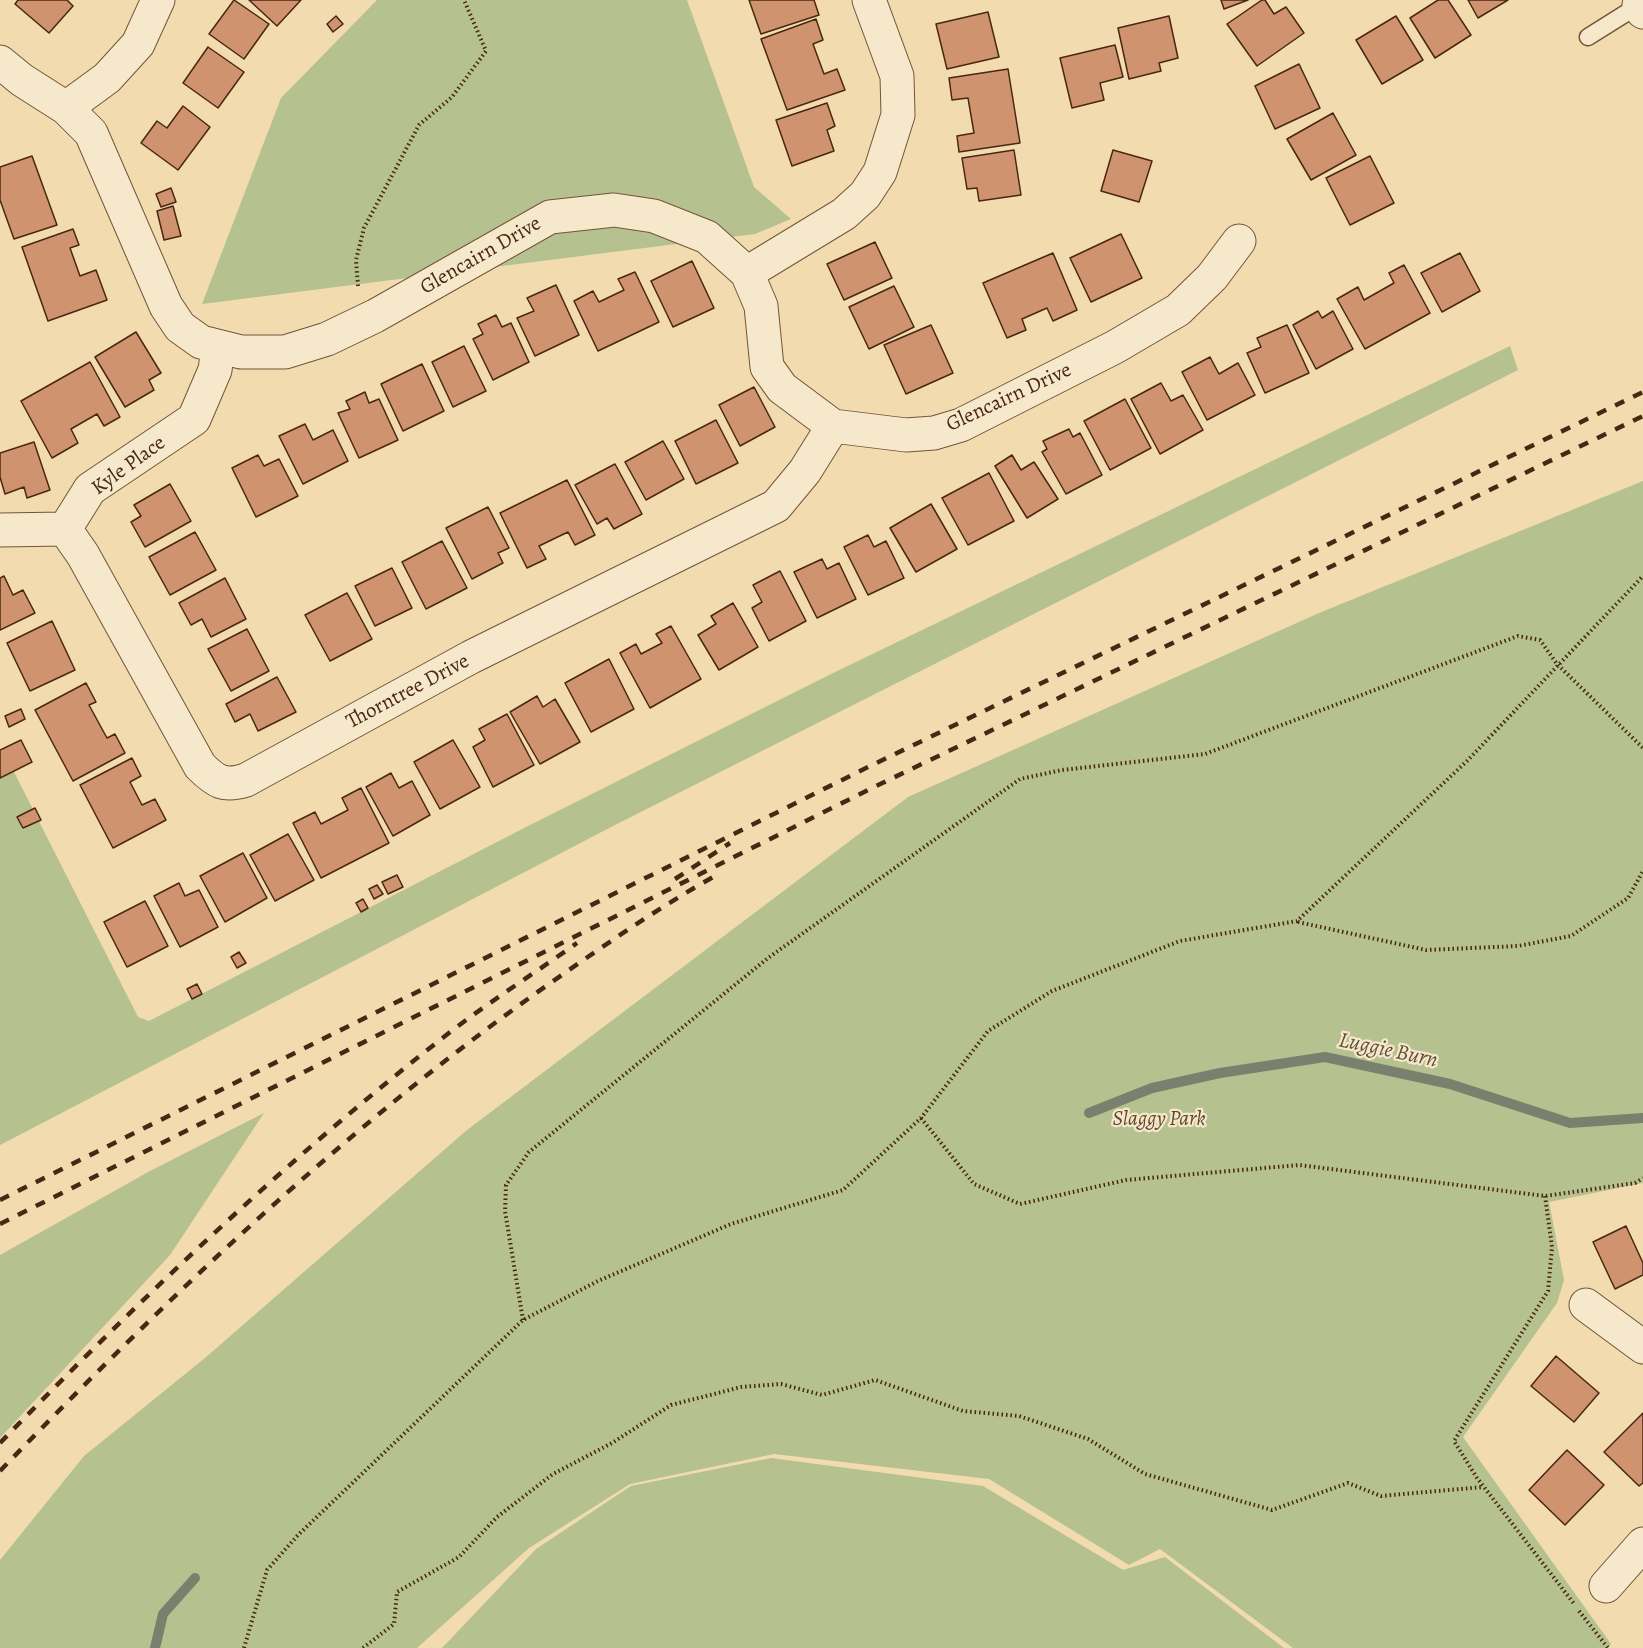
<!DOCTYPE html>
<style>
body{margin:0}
canvas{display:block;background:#f1dbaf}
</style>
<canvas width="1643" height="1648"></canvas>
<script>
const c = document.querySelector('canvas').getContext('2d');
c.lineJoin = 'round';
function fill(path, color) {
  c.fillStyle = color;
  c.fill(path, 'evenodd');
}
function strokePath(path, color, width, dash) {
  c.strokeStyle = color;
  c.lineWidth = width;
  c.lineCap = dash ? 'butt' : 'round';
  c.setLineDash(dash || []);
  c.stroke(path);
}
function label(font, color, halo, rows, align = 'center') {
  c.font = font + ' Alegreya,serif';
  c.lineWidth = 4.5;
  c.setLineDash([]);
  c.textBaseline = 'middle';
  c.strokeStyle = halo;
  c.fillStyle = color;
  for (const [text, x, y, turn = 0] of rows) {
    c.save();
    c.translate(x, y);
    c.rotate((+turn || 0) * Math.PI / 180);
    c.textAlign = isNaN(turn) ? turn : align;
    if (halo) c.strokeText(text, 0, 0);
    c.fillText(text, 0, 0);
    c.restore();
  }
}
const green = new Path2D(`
 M377,0H687L754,187L791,219L755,234L202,304L281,98Z
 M1510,346L1518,370L615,825L0,1145V771L12,768L138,1017L149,1021L532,824L829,675Z
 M1643,481V1183L1549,1202L1564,1280L1557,1303L1463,1437L1611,1644L1608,1648H1293L1160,1549L1129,1565L989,1479L774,1454L630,1484L529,1548L417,1648H0V1560L84,1456L205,1358L467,1130L908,797L1319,613Z
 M264,1113L170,1255L0,1438V1255L150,1171Z
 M771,1458L983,1486L1123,1570L1165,1557L1284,1648H442L536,1549L631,1486Z`);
const stream = new Path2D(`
 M1089,1113L1152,1088L1220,1073L1325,1057L1450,1084L1570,1123L1643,1118
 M155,1648L163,1614L195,1578`);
const building = new Path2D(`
 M18,0H67L73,6L49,33L15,4Z
 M234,0L269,24L244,59L209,34Z
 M249,0H301L277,26Z
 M749,0H814L819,15L761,34Z
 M1221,0H1248L1224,9Z
 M1262,0H1265L1274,14L1286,7L1304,33L1257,66L1227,24Z
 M1438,0H1448L1471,35L1435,58L1410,18Z
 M1468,0H1508L1478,18Z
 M988,12L999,57L947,69L936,24Z
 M336,16L343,24L333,32L327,24Z
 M1169,16L1178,58L1159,63L1161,71L1129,79L1118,28Z
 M1396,16L1423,60L1382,84L1356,40Z
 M816,19L823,40L813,44L824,74L837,69L845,90L787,110L761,39Z
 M1115,45L1123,77L1100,83L1104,100L1072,108L1060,58Z
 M208,47L244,72L218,108L183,83Z
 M1299,64L1320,108L1275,129L1255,86Z
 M1008,69L1020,143L959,152L957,136L974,133L968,98L952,100L949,78Z
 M827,103L835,126L827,130L834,151L792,166L776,120Z
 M183,106L210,127L178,170L141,143L157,121L167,128Z
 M1333,113L1356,155L1311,180L1287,139Z
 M1014,150L1021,195L979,201L977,188L967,189L962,158Z
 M1113,150L1152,161L1139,202L1101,191Z
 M32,156L57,225L14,239L0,200V167Z
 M1370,156L1394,203L1350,225L1326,178Z
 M171,188L176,202L161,207L156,194Z
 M173,206L181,236L164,240L157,211Z
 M73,229L79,245L70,248L80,276L96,270L107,300L48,321L22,247Z
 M1121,234L1142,278L1091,302L1070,258Z
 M875,242L892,278L844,300L827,264Z
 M1053,253L1077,310L1053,321L1047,308L1022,319L1026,330L1007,338L983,283Z
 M1460,253L1480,291L1442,312L1421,273Z
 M692,261L714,308L673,327L651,281Z
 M1404,265L1430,313L1365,349L1337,299L1358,287L1364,300L1394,283L1389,273Z
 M635,272L659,322L598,351L574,301L593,291L599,302L624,290L618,279Z
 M556,285L579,335L535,356L517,318L534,311L527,298Z
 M894,286L914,327L869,349L849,307Z
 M1318,311L1322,318L1333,311L1353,349L1316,369L1293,325Z
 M496,315L502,327L511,323L529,362L493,380L473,339L483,334L478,324Z
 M931,325L953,373L906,394L884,345Z
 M1287,325L1309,373L1265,393L1247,353L1261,347L1257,338Z
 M136,332L161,373L149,380L154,390L125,407L95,357Z
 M464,346L486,391L453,407L432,362Z
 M1210,357L1219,374L1238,363L1255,395L1207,420L1182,372Z
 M90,362L120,417L104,426L97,414L71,429L78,443L52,458L21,401Z
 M422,364L444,411L403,431L381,384Z
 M1161,383L1171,401L1183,395L1203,430L1160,454L1131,399Z
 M754,387L775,427L740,446L719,405Z
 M365,392L369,403L379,399L398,440L359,458L338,413L350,409L346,401Z
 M1125,399L1151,448L1110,470L1084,421Z
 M716,420L738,463L696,484L675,441Z
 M305,424L313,440L333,430L348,461L303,484L279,436Z
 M1069,429L1073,437L1080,433L1102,475L1066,494L1042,452L1047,449L1043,441Z
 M663,441L684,479L646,500L625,462Z
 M34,442L50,490L27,498L24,487L5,494L0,477V453Z
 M258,455L264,466L279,459L298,496L256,517L232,468Z
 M1012,455L1021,470L1034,462L1058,499L1027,518L995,466Z
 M615,464L642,514L614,529L607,518L597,524L575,485Z
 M989,473L1014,521L968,545L942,498Z
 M567,480L595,535L575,545L568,532L539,546L546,559L527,568L500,513Z
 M170,484L191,521L145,547L131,522L141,516L134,505Z
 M931,504L957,549L916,572L890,528Z
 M488,507L509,548L498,553L503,563L472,579L446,528Z
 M195,532L216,570L170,595L149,557Z
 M868,535L874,547L886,541L904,578L868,595L844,547Z
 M442,541L467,588L426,609L402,562Z
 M822,559L827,569L839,563L856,599L817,618L794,572Z
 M392,568L412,608L375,626L355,586Z
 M780,571L806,621L769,641L752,608L762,602L753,585Z
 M4,576L13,595L23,590L35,613L0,630V578Z
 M225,578L246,619L211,637L202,619L191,625L179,603Z
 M347,593L372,639L330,661L305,615Z
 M733,603L758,647L719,670L698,635L716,624L711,616Z
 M52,621L75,670L30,691L7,643Z
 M671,626L701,679L650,708L620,653L636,644L641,654L662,643L656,634Z
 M247,629L269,671L231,691L208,649Z
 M609,659L634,709L591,732L565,683Z
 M277,677L296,712L258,731L250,714L235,722L226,704Z
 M86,683L96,702L89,705L107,738L115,734L125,753L73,781L35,710Z
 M537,696L543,707L555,699L580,742L540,764L510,712Z
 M21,709L25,719L9,727L5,716Z
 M507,714L534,765L493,787L473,747L485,740L479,729Z
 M21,740L32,762L0,778V750Z
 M453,740L480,787L440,809L414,762Z
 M132,758L141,776L130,782L142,805L155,799L166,820L113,848L80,785Z
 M391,773L399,788L412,781L430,815L393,836L366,787Z
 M361,788L389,843L321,878L293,823L315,812L321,824L348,810L342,798Z
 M35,808L41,820L23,828L17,817Z
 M288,834L314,880L275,901L250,855Z
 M243,853L267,898L225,922L200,876Z
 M397,875L403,887L388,894L382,882Z
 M179,883L185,896L199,890L218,927L180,947L154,896Z
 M377,885L383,894L374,899L369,889Z
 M363,899L368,908L361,912L356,903Z
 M145,901L168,946L127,967L104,922Z
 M239,952L246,963L237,968L231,957Z
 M197,984L202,994L192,999L187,989Z
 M1626,1226L1643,1263V1275L1615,1289L1593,1242Z
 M1556,1356L1599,1393L1574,1422L1531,1386Z
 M1643,1413V1483L1639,1486L1604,1452Z
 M1567,1450L1604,1485L1565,1525L1529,1490Z`);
const path = new Path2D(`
 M358,286L356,260L364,228L419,125L452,97L486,51L464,0
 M1298,922L1426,950L1518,946L1571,936L1628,898L1643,871
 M921,1118L974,1184L1020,1204L1126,1180L1299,1165L1545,1196L1635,1183L1643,1178
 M1545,1196L1552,1247L1548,1291L1454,1441L1477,1478L1575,1605
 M523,1320L505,1211L506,1185L529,1152L768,958L1020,779L1062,770L1205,754L1518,636L1540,640L1557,664L1643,748
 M1579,1611L1608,1648
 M244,1648L267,1570L298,1535L523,1320L598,1281L731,1224L843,1190L921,1118L988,1031L1052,991L1180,941L1297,921L1467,761L1643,576
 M363,1648L394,1624L397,1592L459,1557L497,1517L553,1474L612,1443L671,1405L741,1387L781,1384L822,1395L875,1380L963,1411L1019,1416L1088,1439L1145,1474L1272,1510L1348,1483L1381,1496L1483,1487`);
const lane = new Path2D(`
 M1588,37L1639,5`);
const street = new Path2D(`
 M1639,5L1643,12
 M0,62L22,80L66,108L91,133L166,306L180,327L201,342L241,352H285L327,339L375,316L550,217L614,210L654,216L707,237L747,273L761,306L767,367L782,388L833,426L906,435L934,433L961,425L1115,347L1178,310L1212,277L1239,241
 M66,108L107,78L138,44L158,0
 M747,273L844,214L865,195L880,172L898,115L897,76L869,0
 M65,529L83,555L200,766C216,782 224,787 246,780L471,657L776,506L805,471L833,426
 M0,530L65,529L90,489L194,419L215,370L218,348
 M1586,1305L1643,1347
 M1606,1586L1643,1544`);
const rail = new Path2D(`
 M675,879L730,843
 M0,1200L864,769L1643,392
 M0,1224L870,789L1643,416
 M0,1443C139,1300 283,1163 440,1040C484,1005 532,975 577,943
 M0,1471C171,1294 345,1128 546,986C602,947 656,909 715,876`);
const streetNames = [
 ["Glencairn Drive",481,256,-30],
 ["Glencairn Drive",1009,398,-25],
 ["Kyle Place",129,466,-36],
 ["Thorntree Drive",408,692,-28]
];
const parkNames = [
 ["Slaggy Park",1159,1120]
];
const waterNames = [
 ["Luggie Burn",1388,1051,12]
];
fill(green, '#b5c18f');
strokePath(stream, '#7a806e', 10);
fill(building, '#d0936f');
strokePath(building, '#492713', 1.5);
strokePath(lane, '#73543a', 19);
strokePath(street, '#73543a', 35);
strokePath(path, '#492713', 4, [1.5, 3]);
strokePath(lane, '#f6e8cb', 16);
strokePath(street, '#f6e8cb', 33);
strokePath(rail, '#492713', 4.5, [10, 10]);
label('21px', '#492713', '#f6e8cb', streetNames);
label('italic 21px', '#5f462c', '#f6e8cb', parkNames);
label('italic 22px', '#5e4c39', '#f6e8cb', waterNames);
</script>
